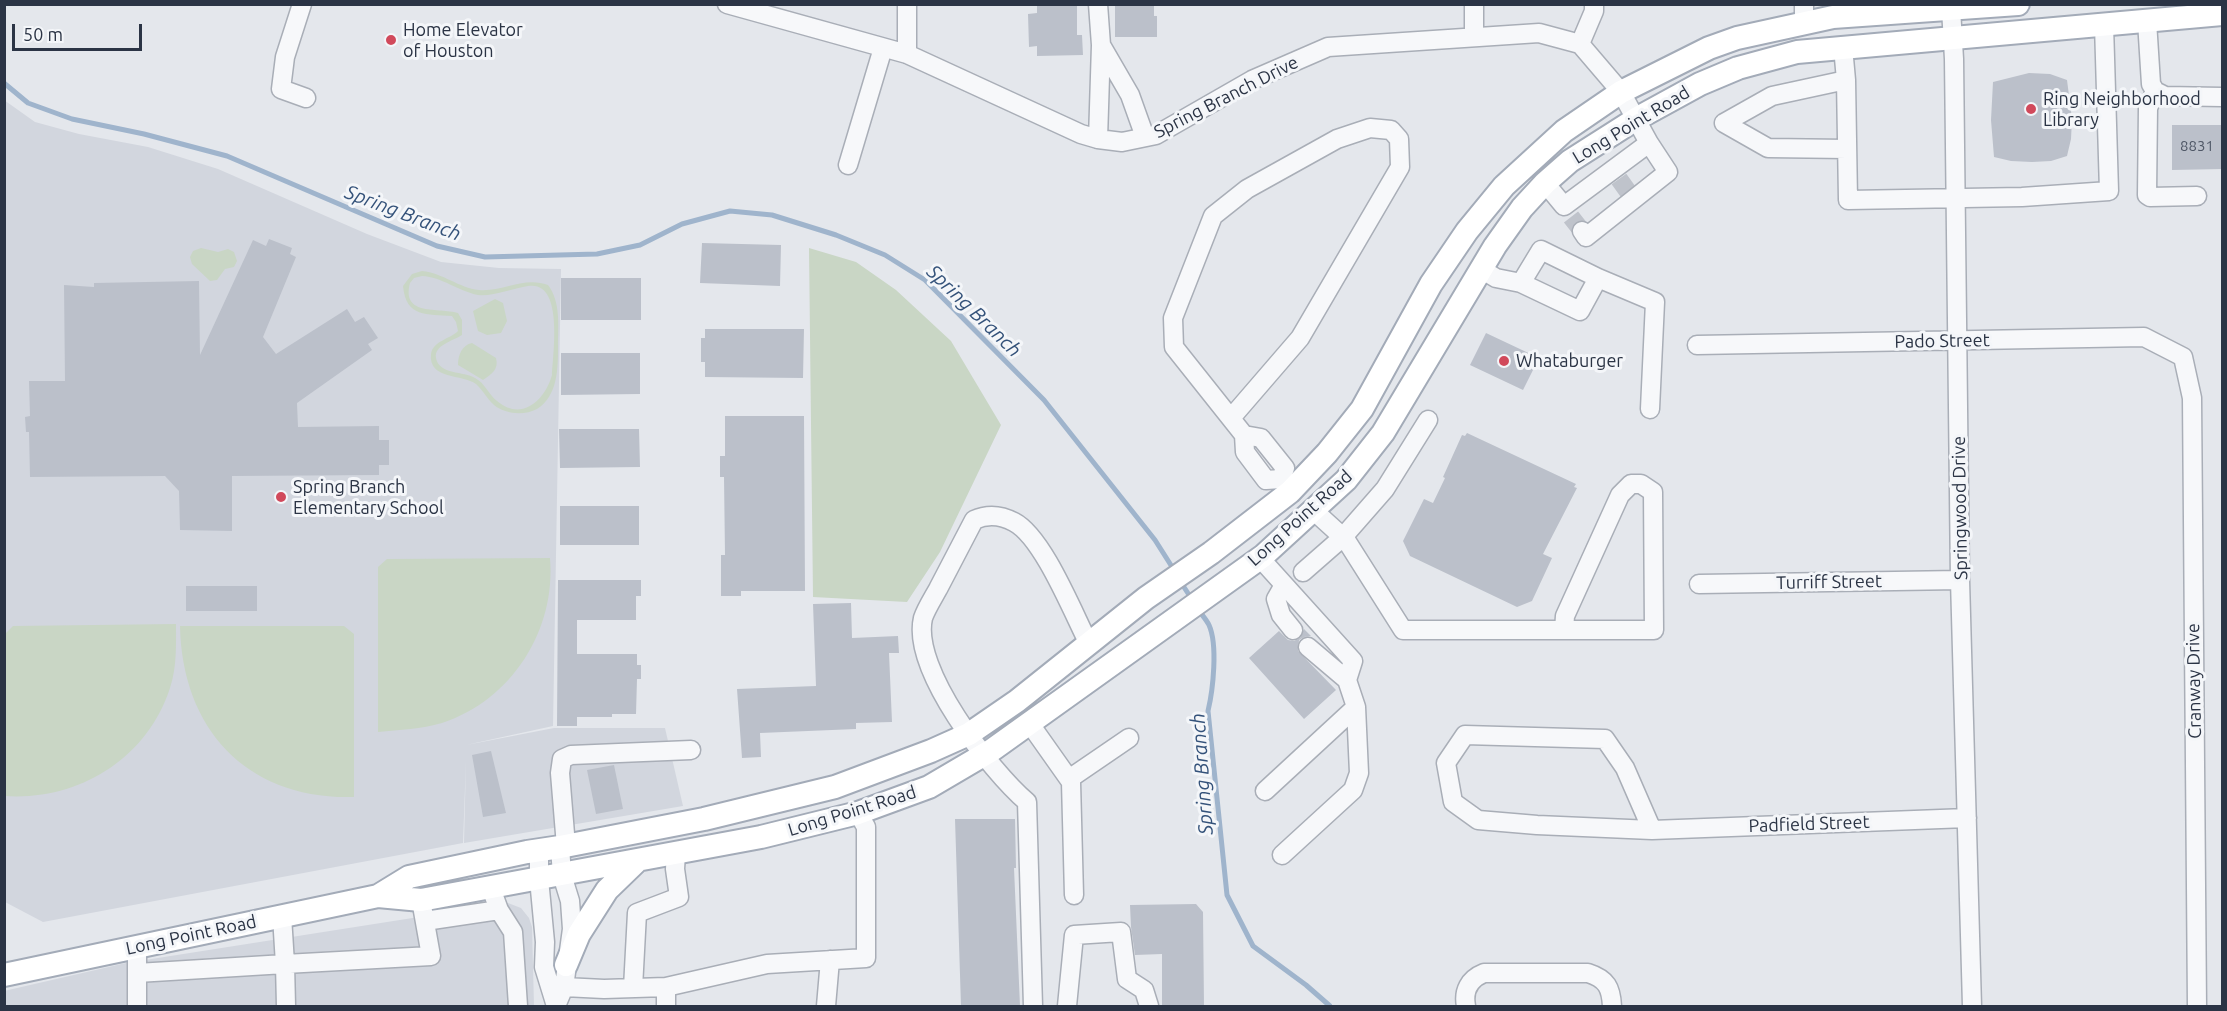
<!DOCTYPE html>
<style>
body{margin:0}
#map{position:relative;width:2227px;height:1011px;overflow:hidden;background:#e4e7ec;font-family:Ubuntu,sans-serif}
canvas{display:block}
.frame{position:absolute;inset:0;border:6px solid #2b3445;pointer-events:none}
.scale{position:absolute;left:12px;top:24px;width:130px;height:27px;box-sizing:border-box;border:3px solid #2b3445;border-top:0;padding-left:8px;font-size:18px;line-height:21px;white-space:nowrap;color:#2b3445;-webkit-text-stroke:4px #f4f6f9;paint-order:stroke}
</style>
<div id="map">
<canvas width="2227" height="1011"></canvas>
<div class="frame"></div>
<div class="scale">50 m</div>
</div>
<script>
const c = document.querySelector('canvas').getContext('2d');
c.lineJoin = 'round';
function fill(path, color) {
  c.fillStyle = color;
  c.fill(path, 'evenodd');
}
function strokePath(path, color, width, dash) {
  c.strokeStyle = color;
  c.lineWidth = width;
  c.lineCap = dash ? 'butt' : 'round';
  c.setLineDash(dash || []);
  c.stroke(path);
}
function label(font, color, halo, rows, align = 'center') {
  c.font = font + ' Ubuntu,sans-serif';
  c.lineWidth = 6;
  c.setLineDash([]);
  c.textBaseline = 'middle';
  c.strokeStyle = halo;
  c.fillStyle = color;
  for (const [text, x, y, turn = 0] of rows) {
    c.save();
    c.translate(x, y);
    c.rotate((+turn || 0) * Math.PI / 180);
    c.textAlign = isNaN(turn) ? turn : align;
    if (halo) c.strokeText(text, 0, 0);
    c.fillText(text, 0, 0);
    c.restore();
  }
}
const built = new Path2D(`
 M4,100L35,122L79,134L148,147L218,169L367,234L441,262L499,268L561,269L553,726L466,745L554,728H665L683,806L464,843L466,760L463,843L43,922L5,902Z
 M508,903L521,908L529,918L532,927L534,1006H5L4,991L126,963Z`);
const green = new Path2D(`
 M201,248L218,252L228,249L234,252L237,261L234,267L225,269L217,280L210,281L192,264L190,257L193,251Z
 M809,248L856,262L896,290L951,341L1001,425L940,552L907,602L813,597Z
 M422,271C443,273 459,288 479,290C503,292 524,276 548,285C561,302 558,326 558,347C558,368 558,396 537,409C524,416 505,414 494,405C487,399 483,390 476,384C463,374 428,380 431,354C433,341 450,339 458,331L456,322L452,316C427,314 406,318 403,286L412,274ZM422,276C442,277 458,291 478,295C492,297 514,288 528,286C564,280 553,353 552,375C545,400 522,422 497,401C489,395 485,383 475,378C464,371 439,375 436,358C434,345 453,341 462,335V320L458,313C439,307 401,317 410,283L414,278Z
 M495,299L503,303L507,321L501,333L487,335L478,331L473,311Z
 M472,343L496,358C499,369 492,374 483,380L458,365C458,355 462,345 472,343Z
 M550,558C556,630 512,700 442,723C421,729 400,730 378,732V567L387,559Z
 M176,624C176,645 177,667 170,688C147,759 78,801 5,796L4,635L13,626Z
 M180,626H344L354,634V797C248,800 182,730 180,626Z`);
const stream = new Path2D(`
 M4,83L28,103L72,119L144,134L227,156L437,246L485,257L597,254L640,245L682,224L730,211L772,215L836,235L885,255L925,280L1044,400L1155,540L1174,570
 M1180,581L1193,601
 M1198,609C1201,614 1206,619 1209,625C1218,645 1213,690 1208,711L1227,895L1253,946L1306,985L1330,1006`);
const building = new Path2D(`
 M1037,4H1077V35H1082L1083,55L1037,56V46L1029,47L1028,14L1037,13Z
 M1115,4H1154V16H1157V37H1115Z
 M2029,73L2050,74L2067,80L2072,119L2071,139L2067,156L2051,161L2032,162L2011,161L1994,157L1991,120L1993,82Z
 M2172,125H2223V169L2172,170Z
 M269,239L292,248L290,254L296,257L263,337L276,354L347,309L355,322L364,317L378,338L368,344L372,350L297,403L298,427L379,426V440H389V465H379V475L232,476V531L180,530L179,491L165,476L30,477L29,432H26L25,417L30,416L29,381H65L64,285L94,287V283L199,281L200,355L253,240L266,246Z
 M702,243L781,245L780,286L700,283Z
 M561,278H641V320H561Z
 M705,329H804L803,378L705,377V362H701V338H705Z
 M1486,333L1539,358L1523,390L1470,365Z
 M561,353H640V394L561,395Z
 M725,416H804L805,591H741V596H721V555H725L724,477H720V456H725Z
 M559,429H639L640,467L560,468Z
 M1467,433L1576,484L1574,487L1577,488L1543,554L1552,558L1532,601L1517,607L1410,556L1403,541L1424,499L1433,503L1445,478L1443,477L1462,435L1465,436Z
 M560,506H639V545H560Z
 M558,580H641V596H636V620H577V654H637V665H641V679H637L636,714H612V717H577V726H557Z
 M186,586H257V611H186Z
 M851,603L852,638L898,636L899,653H889L892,722L856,723V729L760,733L761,757L742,758L737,689L816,686L813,604Z
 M1304,629L1311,636L1304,637L1299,640L1298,651L1336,690L1304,719L1249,658L1279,631L1288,640L1294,641L1300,638Z
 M491,751L506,813L483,817L472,755Z
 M614,765L623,809L596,814L587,770Z
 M955,819H1015L1016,868H1014L1020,1006H961Z
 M1196,904L1203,912L1204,1006H1162V954L1135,955L1131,927L1130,905Z`);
const minorTunnel = new Path2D(`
 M1619,179L1629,193
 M1571,217L1582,231`);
const minor = new Path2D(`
 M302,4L285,57L281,89L306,98
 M727,4L907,54L1081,134L1098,139L1122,142L1156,135L1252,80L1328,47L1539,33L1580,44L1621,92L1649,143L1564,206L1545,183
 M1098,4L1101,45L1098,139
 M1474,4V37
 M1804,4V24
 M1951,9L1954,59L1960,580L1972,1006
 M2147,21L2151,84L2155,91L2165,96L2222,97
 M1580,44L1594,11V4
 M1101,45L1130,95L1145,137
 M907,54V4
 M1846,80L1848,200L2022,197L2109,191L2104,25
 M2155,91L2148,108L2147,195L2150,197L2197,196
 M1724,123L1772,96L1846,80L1843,47
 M1724,123L1768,148L1847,149
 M848,165L883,48
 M1582,231L1586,237L1668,172L1649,143
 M1481,269L1496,278L1521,283L1580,311L1598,278L1541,250L1521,283
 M1598,278L1655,302L1650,409
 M1697,345L2144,337L2183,357L2192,398L2197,1006
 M1231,418L1300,338L1400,167L1399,139L1391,130L1370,128L1337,139L1247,189L1213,216L1173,318L1174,347L1244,435L1245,452L1266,480L1281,479
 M1244,435L1261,438L1285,468L1281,479
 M1313,510L1346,540L1403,630H1654L1653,492L1641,484H1631L1620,495L1565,616L1564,630
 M1260,558L1353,661L1347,680L1356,707L1359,773L1353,790L1282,855
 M1303,572L1343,537L1385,489L1428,420
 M1699,584L1960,580
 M1284,585L1276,599L1281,615L1293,630
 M1308,647L1347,680
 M1030,724L1071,782L1074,895
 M1069,779L1129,738
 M1265,791L1356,707
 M1652,830L1625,768L1605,739L1465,735L1446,763L1453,802L1478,820L1537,825L1652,830L1967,818
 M566,846L560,773L562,759L571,755L691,750
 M539,850V879L545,942L544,967L556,1006
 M491,888L499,910L513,932L518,1006
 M425,921L499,910
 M137,973L285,964L282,916
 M564,987L604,989L666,987
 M633,988L637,913L679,897L675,869L676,853
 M137,1006V947
 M286,1006L285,964L431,956L421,900
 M556,1006L564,987L572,929L570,901L562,875L560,847
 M666,1006V987L767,964L866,958V827L858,813
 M826,1006L830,960
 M1033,1006L1027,802C990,770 911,669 923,618C926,609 933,598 938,589C950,566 962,543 974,520C987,514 1001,515 1014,522C1043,537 1073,613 1089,644
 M1067,1006L1074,935L1121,932L1127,979L1144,990L1149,1006
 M1466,1006C1463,991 1469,979 1484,973H1588C1607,979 1611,988 1612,1006`);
const major = new Path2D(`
 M378,896L409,877L527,852L560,847L704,819L835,787L931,751L969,734L1017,701L1146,598L1211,553L1290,492L1327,453L1362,409L1431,284L1467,231L1504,186L1564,131L1621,92L1709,48L1737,38L1833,17L2018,4
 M566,965L579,934L607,890L637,861
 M4,975L378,896L421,900L761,837L858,813L929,787L992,750L1263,556L1346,480L1383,433L1495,246L1522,208L1545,183L1570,161L1636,119L1700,84L1738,68L1797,52L2222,14`);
const markers = [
 [391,40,6,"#d1495b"],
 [2031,109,6,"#d1495b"],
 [1504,361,6,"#d1495b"],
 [281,497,6,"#d1495b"]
];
const numberNames = [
 ["8831",2197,146]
];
const poiNames = [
 ["Home Elevator",403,30],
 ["of Houston",403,51],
 ["Ring Neighborhood",2043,99],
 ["Library",2043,120],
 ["Whataburger",1516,361],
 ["Spring Branch",293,487],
 ["Elementary School",293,508]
];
const streetNames = [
 ["Spring Branch Drive",1226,97,-27],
 ["Long Point Road",1631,125,-31],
 ["Pado Street",1942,341,-1],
 ["Springwood Drive",1960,508,-91],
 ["Long Point Road",1300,518,-42],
 ["Turriff Street",1829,582,-1],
 ["Cranway Drive",2194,681,-91],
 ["Long Point Road",852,811,-17],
 ["Padfield Street",1809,824,-2],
 ["Long Point Road",191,935,-12]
];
const waterNames = [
 ["Spring Branch",403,213,21],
 ["Spring Branch",974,311,44],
 ["Spring Branch",1202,774,-94]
];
fill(built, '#d2d6de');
fill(green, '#c9d6c5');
strokePath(stream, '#9fb4cc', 5);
fill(building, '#bbc0ca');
strokePath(minorTunnel, '#bfc3cb', 18, [18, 9]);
strokePath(minor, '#a9aeb7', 21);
strokePath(major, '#a3abb8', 26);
strokePath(minor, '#f7f8fa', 18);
strokePath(major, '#fff', 22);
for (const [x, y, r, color] of markers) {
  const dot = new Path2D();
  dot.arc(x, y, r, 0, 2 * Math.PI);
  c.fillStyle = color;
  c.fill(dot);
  strokePath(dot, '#f4f6f9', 2);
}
label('15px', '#4f5766', null, numberNames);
label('18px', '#2b3445', '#f4f6f9', poiNames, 'left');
label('18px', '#2b3445', '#f4f6f9', streetNames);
label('italic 20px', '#34527a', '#f4f6f9', waterNames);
</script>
